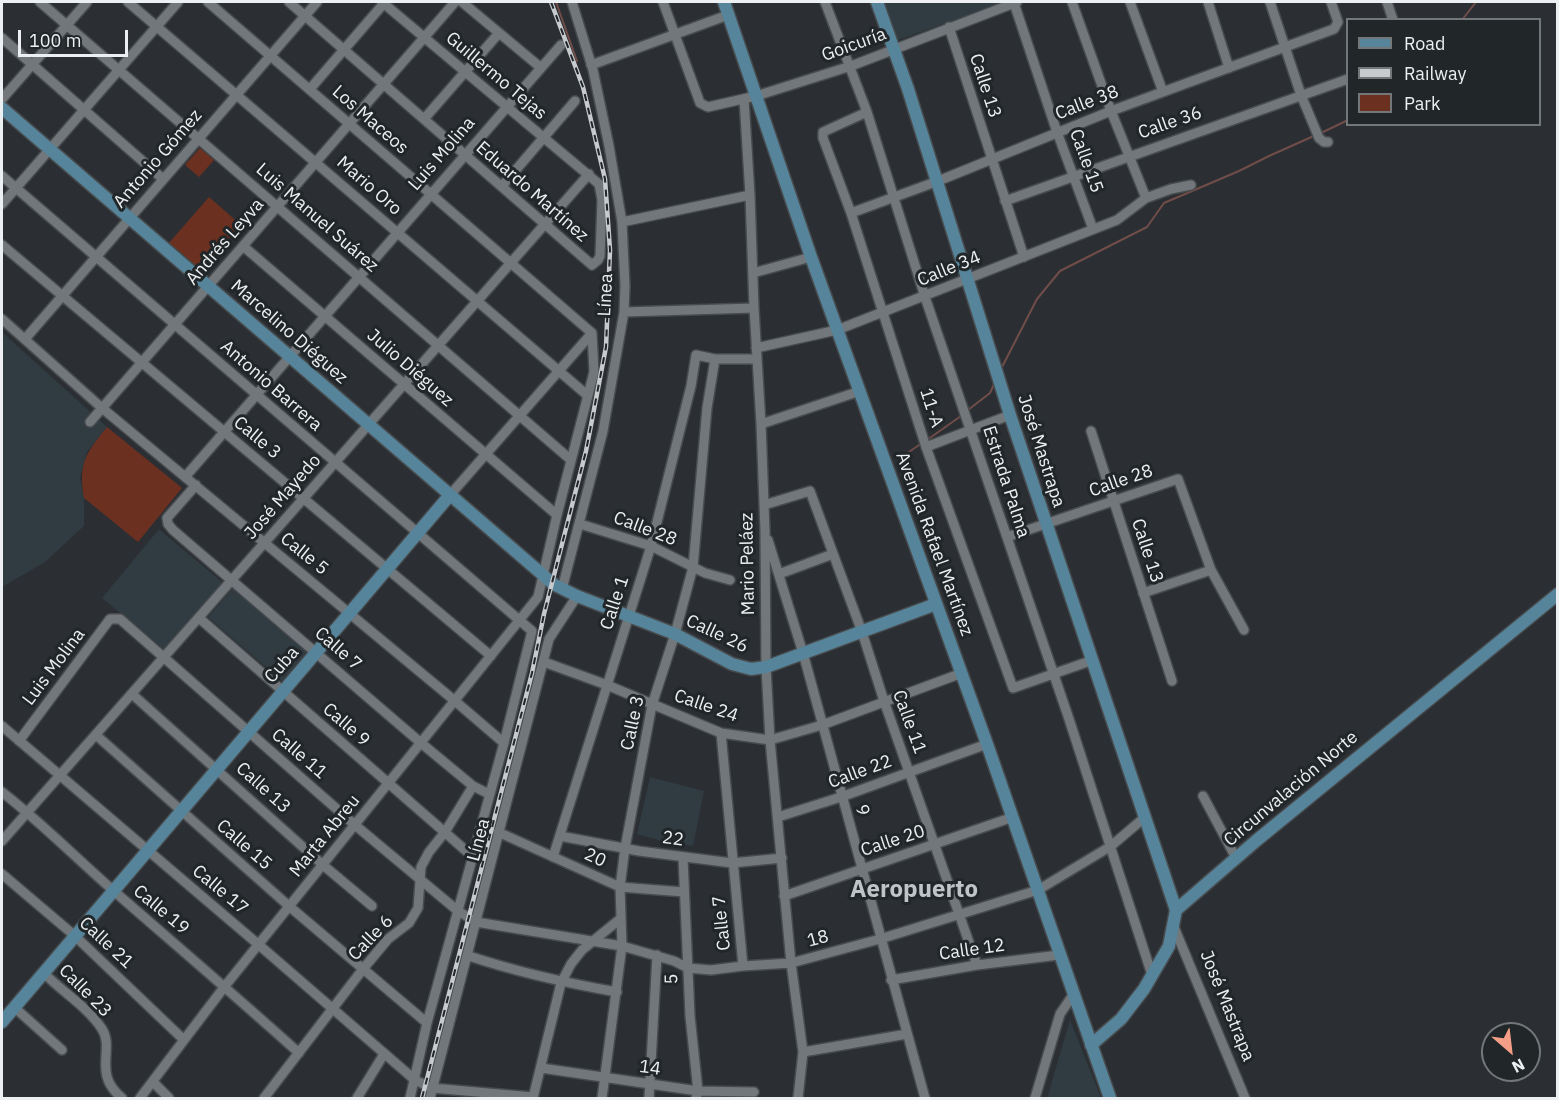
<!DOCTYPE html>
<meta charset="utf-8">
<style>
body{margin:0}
#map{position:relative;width:1559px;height:1100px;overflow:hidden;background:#2b2f33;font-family:"IBM Plex Sans",sans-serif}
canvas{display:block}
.frame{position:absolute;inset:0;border:3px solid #edf0f2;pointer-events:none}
.legend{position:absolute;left:1346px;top:18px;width:195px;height:108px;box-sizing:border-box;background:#212629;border:2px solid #737779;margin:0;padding:8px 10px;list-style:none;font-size:18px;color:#edf0f2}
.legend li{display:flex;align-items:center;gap:12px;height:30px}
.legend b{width:30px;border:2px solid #737779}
.north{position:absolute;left:1481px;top:1022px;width:60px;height:60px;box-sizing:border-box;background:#212629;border:2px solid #737779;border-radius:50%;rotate:152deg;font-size:16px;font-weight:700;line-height:24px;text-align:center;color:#edf0f2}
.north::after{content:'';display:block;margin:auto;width:21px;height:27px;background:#f49e87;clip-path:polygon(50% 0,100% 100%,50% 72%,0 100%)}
.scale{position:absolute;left:18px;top:30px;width:110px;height:27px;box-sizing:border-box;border:3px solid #edf0f2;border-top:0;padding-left:8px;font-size:18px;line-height:21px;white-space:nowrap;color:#edf0f2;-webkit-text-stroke:4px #212629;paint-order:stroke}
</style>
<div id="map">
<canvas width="1559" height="1100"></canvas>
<div class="frame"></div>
<ul class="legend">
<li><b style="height:8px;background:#56849a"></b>Road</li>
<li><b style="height:8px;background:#c8cbcd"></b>Railway</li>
<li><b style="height:16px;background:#6c3020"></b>Park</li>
</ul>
<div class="north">N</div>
<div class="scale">100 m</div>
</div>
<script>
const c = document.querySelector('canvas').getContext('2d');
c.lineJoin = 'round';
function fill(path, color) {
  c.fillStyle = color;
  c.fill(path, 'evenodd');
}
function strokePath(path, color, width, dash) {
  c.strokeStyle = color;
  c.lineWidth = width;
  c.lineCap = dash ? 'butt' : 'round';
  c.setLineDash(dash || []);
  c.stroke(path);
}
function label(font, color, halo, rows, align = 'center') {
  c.font = font + ' "IBM Plex Sans",sans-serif';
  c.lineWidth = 6;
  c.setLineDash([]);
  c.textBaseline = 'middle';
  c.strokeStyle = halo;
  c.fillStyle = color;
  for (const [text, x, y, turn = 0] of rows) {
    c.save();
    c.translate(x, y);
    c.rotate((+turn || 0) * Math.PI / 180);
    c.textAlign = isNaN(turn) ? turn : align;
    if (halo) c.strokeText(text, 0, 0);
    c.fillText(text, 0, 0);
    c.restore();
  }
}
const built = new Path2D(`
 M881,2H1005L895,41Z
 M2,332L107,427L87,452L80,477L84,498V526L45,562L2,587Z
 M159,529L222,582L165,650L102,598Z
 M234,587L308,651L282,681L208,617Z
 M650,777L704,791L693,846L665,842L637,834Z
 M1070,1020L1092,1075L1101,1098H1047Z`);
const green = new Path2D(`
 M200,148L214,160L199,177L185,165Z
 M209,197L241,225L200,272L168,244Z
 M107,427L182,488L138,542L84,498C78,463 86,453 107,427Z`);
const stream = new Path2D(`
 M556,2L577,61
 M1462,20L1476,2
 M1321,133L1348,120
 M1001,369L1037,299L1060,271L1147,227L1164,203L1239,171L1269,156L1316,135
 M968,410L990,393L995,382
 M927,440L961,416
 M896,457L906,454L922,443`);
const street = new Path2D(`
 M40,2L571,460
 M128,2L587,395
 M208,2L592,333
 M289,2L592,265L598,260L600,256L602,200L599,184L382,2
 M462,2L540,67
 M663,2L700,103L708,107L756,96L851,66L1017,2
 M825,2L867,112L925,297L1069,719L1152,975
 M1072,2L1111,111L1146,198L1171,189L1191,185
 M1130,2L1163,92
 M1208,2L1229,68
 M1270,2L1301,95L1319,138L1324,142H1328
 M1387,2L1393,20
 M1014,3L1057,132L1093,229
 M949,27L1024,257
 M2,38L163,179
 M591,65L728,15
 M310,89L385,2
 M2,99L87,2
 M744,99L750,195L754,308L761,424L765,531L766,667L770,740L791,963L803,1052L798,1098
 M867,112L823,132V138L851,213L926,447L1013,688L1093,660
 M424,119L499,33
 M2,176L532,631L504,743L427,1023L410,1098
 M502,186L575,101
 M1005,201L1348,79
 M2,204L178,2
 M851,213L938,181L1111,111L1334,29L1338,22L1331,2
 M622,222L750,195
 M2,245L491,656
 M243,246L557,515
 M753,273L811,257
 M624,312L754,308
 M2,319L102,408L455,701L504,743
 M25,339L317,2
 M756,348L837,330L1117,220L1146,198
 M90,422L455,2
 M761,424L860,391
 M1091,431L1172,681
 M926,447L1010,415
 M185,477L561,45
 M196,485L167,518L168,524L173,530L421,743L473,786L489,794
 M450,495L592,333
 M764,505L810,491L862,632L884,701L977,965
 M580,524L651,546L705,573L730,580
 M1007,537L1178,479L1211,570L1244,630
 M768,540L803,653L925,1098
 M779,574L833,554
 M562,589L603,431L624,312L625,286L622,222L609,146L593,70L572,2
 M1143,593L1211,570
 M199,618L472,856
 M544,662L607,685L721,733L770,740L822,725L962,673
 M132,694L323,865L372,906
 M2,726L259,945L415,1080L432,1088L533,1097
 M721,733L743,966
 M96,735L290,907L427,1023
 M19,741L110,619H120L355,825L458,911L476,922L622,946L674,961L688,968L711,970L743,966L791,963L880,939L1038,890L1111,846L1144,818
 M2,792C42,823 77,859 115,892C177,946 238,998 299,1053
 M1203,796L1236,858
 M778,817L841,797L987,744
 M498,832L620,887L684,892
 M560,836L639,851L732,863L782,858
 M2,841L589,174
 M553,857L651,546L691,386L696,355L715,359H757
 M683,858L690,1016L698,1091L696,1098
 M2,874L75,936L184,1040
 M784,896L1013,817
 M1174,927L1245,1098
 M469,956C517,972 566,983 617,992
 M44,973C62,992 87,1006 102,1029C115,1049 92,1074 122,1098
 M891,980L977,965L1059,955
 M14,1007L62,1050
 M803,1052L907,1034
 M541,1068L698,1091L754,1092
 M153,1082L169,1098
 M140,1098L225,986L538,597L557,515L594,372L592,333
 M264,1098L363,969L388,939L409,923L418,908L421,867L429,852L445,832L473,786
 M357,1098L384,1054
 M430,1098L549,639L577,596
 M533,1098L561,983L571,964L582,950L620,919
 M602,1098L622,946L620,887L625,848L652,705L675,634L693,567L707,408L715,359
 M649,1098L657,955
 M1035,1098L1060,1014L1073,995`);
const secondary = new Path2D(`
 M724,2L811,257L987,744L1110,1098
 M877,2L908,89L1010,415L1176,910
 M2,108L543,575L553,584L577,596L675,634L732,664L751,669L766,667L936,604
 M2,1022L450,495
 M1091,1045L1121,1019L1144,989L1169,946L1176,910L1257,840L1558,594`);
const rail = new Path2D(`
 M422,1098L532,673L544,614L586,451L606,347L610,250L605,179L583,87L551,2`);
const streetNames = [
 ["Goicuría",854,45,-20],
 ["Guillermo Tejas",496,76,40],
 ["Calle 13",985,86,72],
 ["Calle 38",1087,103,-21],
 ["Los Maceos",370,120,41],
 ["Calle 36",1170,123,-19],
 ["Luis Molina",442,154,-49],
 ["Antonio Gómez",158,159,-49],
 ["Calle 15",1086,161,70],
 ["Mario Oro",369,186,41],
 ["Eduardo Martínez",532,192,41],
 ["Luis Manuel Suárez",317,218,41],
 ["Andrés Leyva",225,242,-49],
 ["Calle 34",949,269,-22],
 ["Línea",606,295,-87],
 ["Marcelino Diéguez",289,332,41],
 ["Julio Diéguez",410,368,41],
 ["Antonio Barrera",271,386,41],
 ["11-A",931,408,72],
 ["Calle 3",257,438,40],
 ["José Mastrapa",1041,451,72],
 ["Calle 28",1121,481,-19],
 ["Estrada Palma",1006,482,72],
 ["José Mayedo",283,497,-49],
 ["Calle 28",645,529,21],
 ["Avenida Rafael Martínez",934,544,70],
 ["Calle 13",1147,551,72],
 ["Calle 5",304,554,39],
 ["Mario Peláez",748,564,-91],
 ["Calle 1",615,603,-72],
 ["Calle 26",717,634,25],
 ["Calle 7",338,649,41],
 ["Cuba",282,665,-49],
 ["Luis Molina",54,667,-53],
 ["Calle 24",706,706,19],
 ["Calle 11",909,722,70],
 ["Calle 3",633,723,-78],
 ["Calle 9",346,725,41],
 ["Calle 11",299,754,41],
 ["Calle 22",860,772,-20],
 ["Calle 13",263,788,42],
 ["Circunvalación Norte",1291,789,-40],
 ["9",862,810,75],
 ["Marta Abreu",325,836,-51],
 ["22",673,839,8],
 ["Línea",479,840,-75],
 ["Calle 20",893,841,-18],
 ["Calle 15",244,845,41],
 ["20",595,858,24],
 ["Calle 17",220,890,40],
 ["Calle 19",161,910,40],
 ["Calle 7",722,923,-96],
 ["Calle 6",371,938,-46],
 ["18",818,939,-15],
 ["Calle 21",106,943,43],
 ["Calle 12",972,950,-8],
 ["5",672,979,-91],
 ["Calle 23",85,991,45],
 ["José Mastrapa",1227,1006,68],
 ["14",650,1068,8]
];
const districtNames = [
 ["Aeropuerto",914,890]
];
fill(built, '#303b42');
fill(green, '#6c3020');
strokePath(stream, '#704d49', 2);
strokePath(street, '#474b4e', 12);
strokePath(secondary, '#474b4e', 15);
strokePath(street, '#72777b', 9);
strokePath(secondary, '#56849a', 12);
strokePath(rail, '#c8cbcd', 4.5);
strokePath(rail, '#212629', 2, [7]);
label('18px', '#edf0f2', '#212629', streetNames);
label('bold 24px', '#bec4c8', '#212629', districtNames);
</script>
